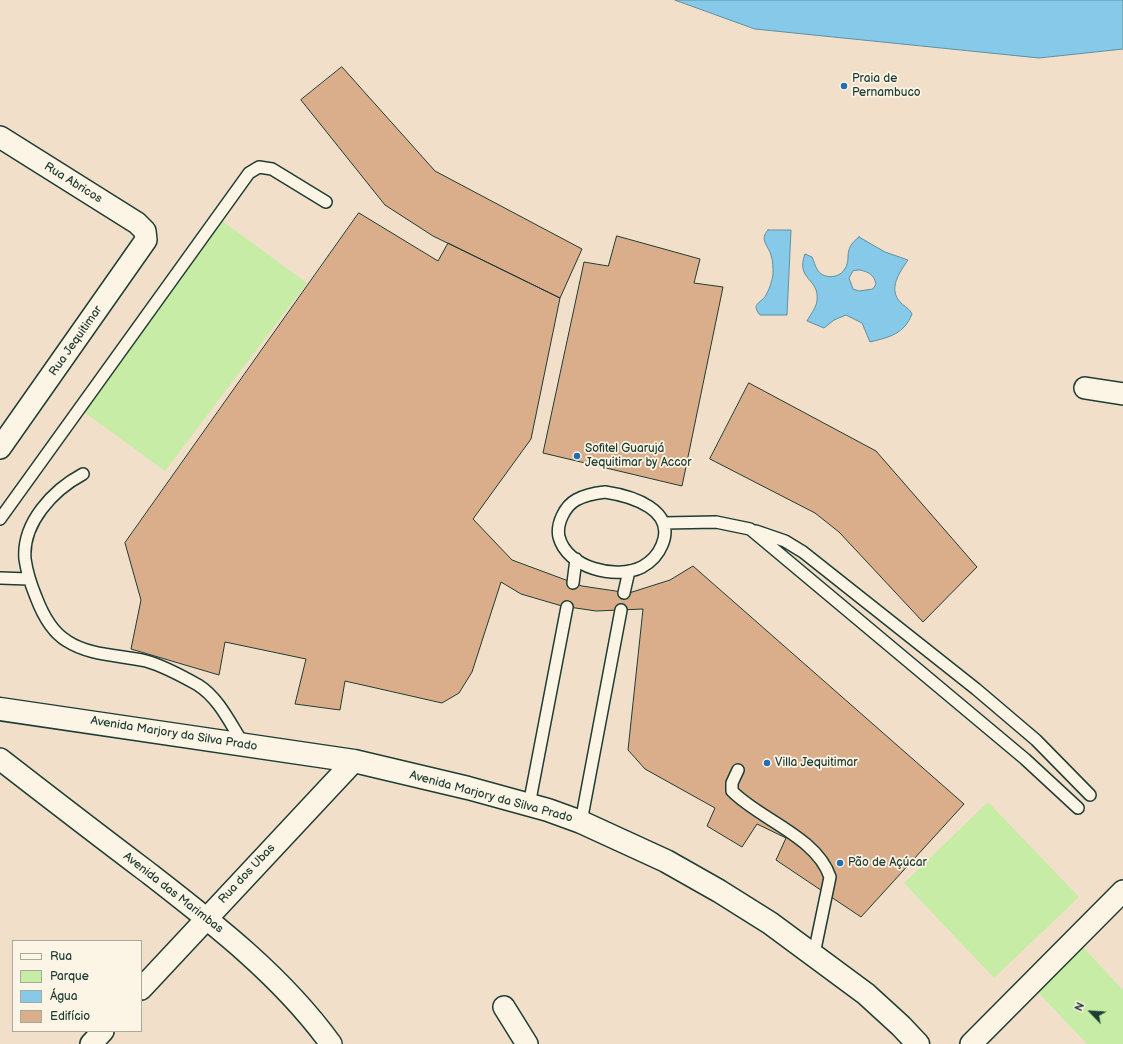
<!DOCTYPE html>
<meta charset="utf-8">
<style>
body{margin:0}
#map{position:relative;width:1123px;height:1044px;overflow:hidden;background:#f2dfca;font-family:"Balsamiq Sans",sans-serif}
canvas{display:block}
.legend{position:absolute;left:12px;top:940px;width:130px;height:92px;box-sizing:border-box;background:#fcf5e5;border:1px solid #a4ab9e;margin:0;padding:5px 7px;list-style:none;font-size:12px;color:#1f3d34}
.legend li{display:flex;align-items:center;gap:8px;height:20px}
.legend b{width:20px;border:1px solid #a4ab9e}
.north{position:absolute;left:1071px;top:992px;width:40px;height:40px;-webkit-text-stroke:3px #fcf5e5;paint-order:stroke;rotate:295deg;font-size:11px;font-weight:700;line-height:16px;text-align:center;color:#1f3d34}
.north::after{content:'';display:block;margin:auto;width:14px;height:18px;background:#1f3d34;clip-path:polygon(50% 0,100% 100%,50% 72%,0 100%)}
</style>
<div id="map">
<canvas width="1123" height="1044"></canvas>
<ul class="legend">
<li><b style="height:5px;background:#fcf5e5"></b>Rua</li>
<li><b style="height:11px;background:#c7eca6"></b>Parque</li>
<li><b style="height:11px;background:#87c9e8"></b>Água</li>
<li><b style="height:11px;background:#daad8b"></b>Edifício</li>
</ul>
<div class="north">N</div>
</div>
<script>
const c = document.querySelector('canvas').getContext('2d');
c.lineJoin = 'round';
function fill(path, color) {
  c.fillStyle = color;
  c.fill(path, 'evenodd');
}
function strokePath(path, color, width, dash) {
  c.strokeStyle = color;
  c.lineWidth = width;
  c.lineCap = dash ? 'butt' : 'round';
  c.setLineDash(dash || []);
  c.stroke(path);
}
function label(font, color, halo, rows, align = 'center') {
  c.font = font + ' "Balsamiq Sans",sans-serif';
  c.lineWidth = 3.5;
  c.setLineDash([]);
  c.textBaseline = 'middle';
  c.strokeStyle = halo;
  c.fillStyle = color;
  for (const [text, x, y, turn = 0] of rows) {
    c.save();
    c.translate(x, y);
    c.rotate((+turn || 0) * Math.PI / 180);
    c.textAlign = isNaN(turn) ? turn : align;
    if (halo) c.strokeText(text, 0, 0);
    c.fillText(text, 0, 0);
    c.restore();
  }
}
const green = new Path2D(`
 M214,215L307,283L165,471L77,407Z
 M988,802L1079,897L994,978L904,883Z
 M1079,943L1123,990V1044H1087L1033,987Z`);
const water = new Path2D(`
 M675,0H1123V49L1039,58L755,29Z
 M768,230H791L787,315H760C750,303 762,303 766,295C770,288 772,281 773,274C773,268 773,261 771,255C768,245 759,240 768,230Z
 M859,237L885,252L908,260C900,272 887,289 901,303C905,307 909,308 912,314C904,334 890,337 870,342L862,323L846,315L834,320L824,328L807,321C810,315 816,308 817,301C820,278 795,280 805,254L812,257C814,261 815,266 817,269C822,279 838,279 844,270C853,258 841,251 859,237ZM860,270C869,272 874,275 876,284L873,289L859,291L853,289L849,278L853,271Z`);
const building = new Path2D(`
 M342,67L435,171L582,249L560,298L433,236L385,205L301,100Z
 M359,213L438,261L448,243L560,298L531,439L473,519L512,560L582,586L629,593L670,580L693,566L964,804L861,917L776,860L786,838L757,824L742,847L707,826L715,808L645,769L628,750L643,609L596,611L562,606L521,594L501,582L472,672L459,693L442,703L345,681L340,710L295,704L306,659L225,642L219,675L131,649L141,600L125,543Z
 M617,236L700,259L694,283L723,287L682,486L543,453L584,262L608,266Z
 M749,383L876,451L977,567L923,622L839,532L815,513L710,459Z`);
const service = new Path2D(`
 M83,474C53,490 22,523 25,559C27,573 31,585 36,597C42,613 52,632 67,641C90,656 120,655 146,661C164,666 182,676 198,685C219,698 231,725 244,745
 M605,492C632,496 677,510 662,545C658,555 651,562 642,567C616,580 567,568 559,537C556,524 565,506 576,500C585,495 596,493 605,492Z
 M0,519L249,173L259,167L272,169L326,202
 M664,523L716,522L750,529L1025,759L1078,808
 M756,531L785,541L803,552L976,689L1036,740L1090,795
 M0,578L29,579
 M573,583L576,559
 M624,593L629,571
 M738,770L732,783V791C759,819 817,837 830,877L814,954
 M529,805L567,607
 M581,822L621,610`);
const minor = new Path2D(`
 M0,137L137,223L145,231L146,240L0,448
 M1085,388L1123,394
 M0,759C49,797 97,834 146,871C213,923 281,975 331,1044
 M141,989L354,761
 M504,1007L527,1044
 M91,1044L103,1031
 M971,1044L1123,891`);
const secondary = new Path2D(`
 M0,709L354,761L468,788L548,810L581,822L666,861L719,891L770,923L866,994L901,1026L918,1044`);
const markers = [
 [844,86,4,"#1f6fb2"],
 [577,456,4,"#1f6fb2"],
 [767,763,4,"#1f6fb2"],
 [840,863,4,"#1f6fb2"]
];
const poiNames = [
 ["Praia de",852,79],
 ["Pernambuco",852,93],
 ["Sofitel Guarujá",585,449],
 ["Jequitimar by Accor",585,463],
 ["Villa Jequitimar",775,763],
 ["Pão de Açúcar",848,863]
];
const streetNames = [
 ["Rua Abricos",73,183,32],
 ["Rua Jequitimar",76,341,-55],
 ["Avenida Marjory da Silva Prado",174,734,9],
 ["Avenida Marjory da Silva Prado",491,797,15],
 ["Rua dos Ubas",247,874,-47],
 ["Avenida das Marimbas",173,893,38]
];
fill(green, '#c7eca6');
fill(water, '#87c9e8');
strokePath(water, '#5d91a0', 1);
fill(building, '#daad8b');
strokePath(building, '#1f3d34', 1);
strokePath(service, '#1f3d34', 14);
strokePath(minor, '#1f3d34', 24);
strokePath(secondary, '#1f3d34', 25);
strokePath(service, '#fcf5e5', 11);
strokePath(minor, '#fcf5e5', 21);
strokePath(secondary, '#fcf5e5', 22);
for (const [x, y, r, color] of markers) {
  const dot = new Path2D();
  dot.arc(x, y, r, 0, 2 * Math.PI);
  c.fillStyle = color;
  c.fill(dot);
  strokePath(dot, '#fcf5e5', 1.5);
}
label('12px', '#1f3d34', '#fcf5e5', poiNames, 'left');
label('12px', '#1f3d34', '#fcf5e5', streetNames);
</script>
